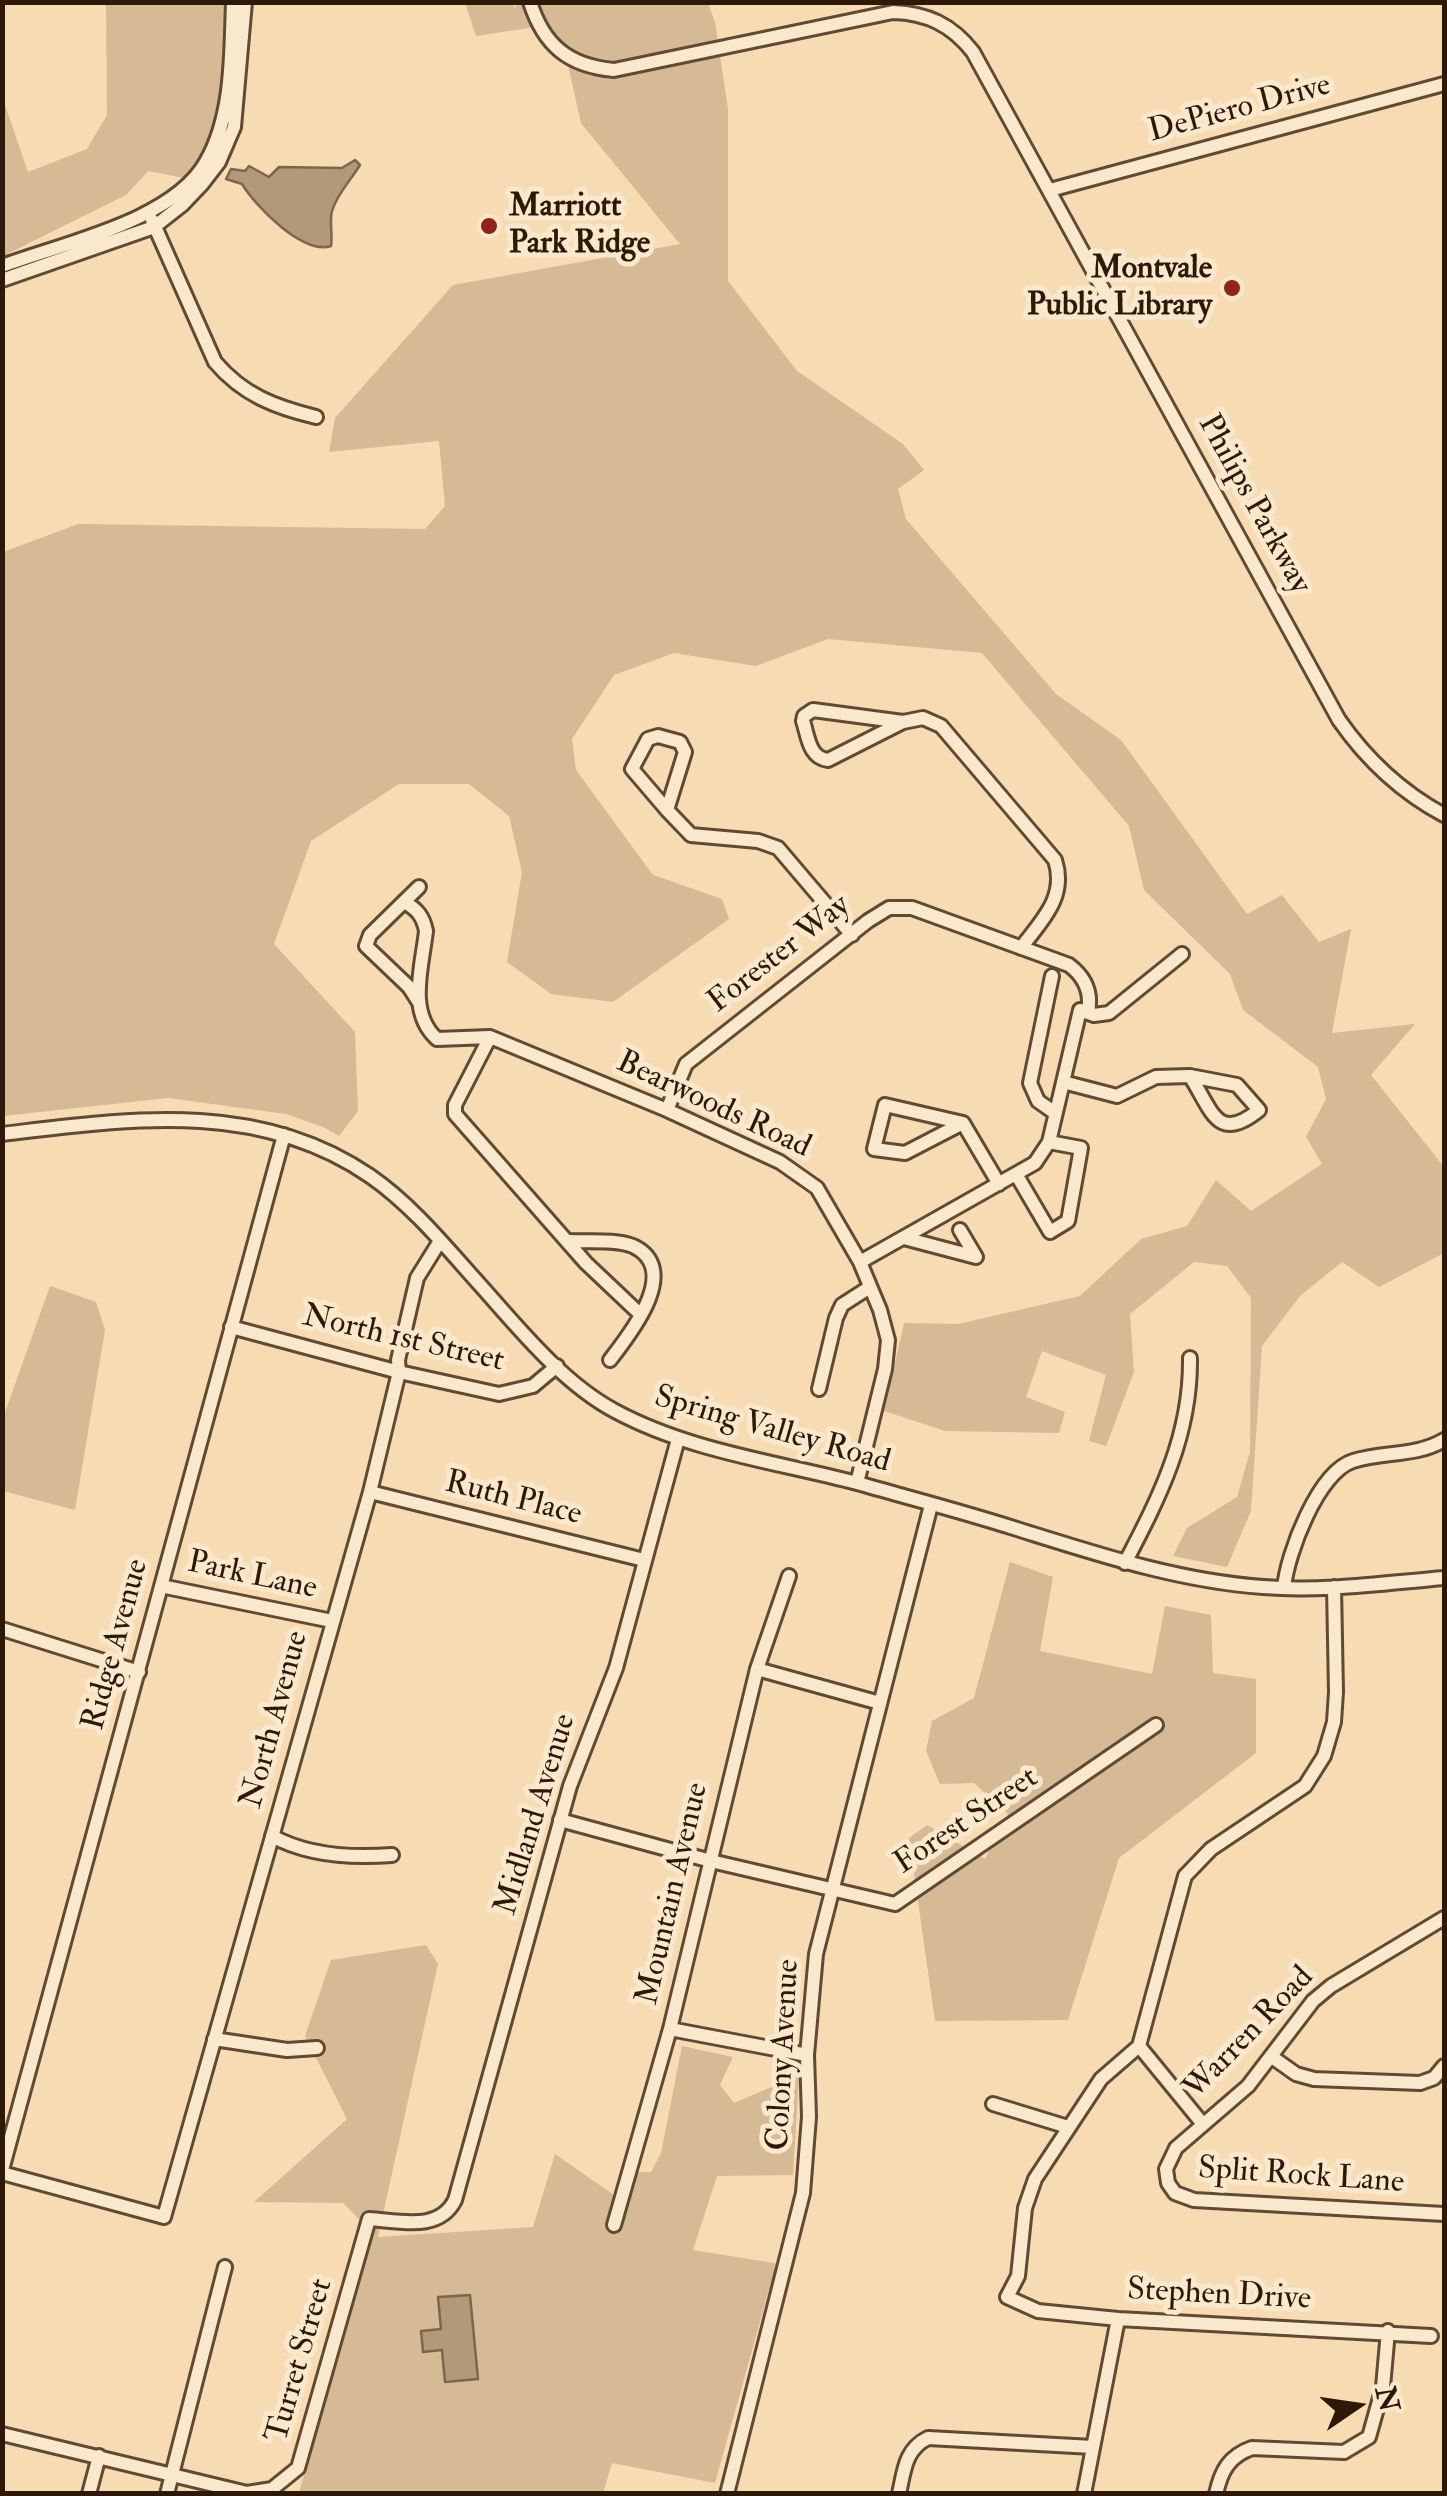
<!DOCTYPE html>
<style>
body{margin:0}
#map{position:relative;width:1447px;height:2496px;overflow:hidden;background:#f7dbb2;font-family:"IM FELL Double Pica",serif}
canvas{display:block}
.frame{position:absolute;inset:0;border:5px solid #2e1909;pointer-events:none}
.north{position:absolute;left:1307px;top:2356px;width:100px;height:100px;-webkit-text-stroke:8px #fae8cd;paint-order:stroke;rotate:77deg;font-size:28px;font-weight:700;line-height:40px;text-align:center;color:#2e1909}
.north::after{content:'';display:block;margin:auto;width:35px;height:45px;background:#2e1909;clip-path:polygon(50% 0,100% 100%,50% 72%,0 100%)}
</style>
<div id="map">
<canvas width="1447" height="2496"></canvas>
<div class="frame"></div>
<div class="north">N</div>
</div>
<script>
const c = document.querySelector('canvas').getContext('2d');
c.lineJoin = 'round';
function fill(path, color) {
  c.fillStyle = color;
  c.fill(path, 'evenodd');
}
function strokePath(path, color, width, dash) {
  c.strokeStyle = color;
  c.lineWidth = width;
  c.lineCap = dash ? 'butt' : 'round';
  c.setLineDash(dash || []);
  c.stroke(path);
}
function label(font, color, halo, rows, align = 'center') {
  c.font = font + ' "IM FELL Double Pica",serif';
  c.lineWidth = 10;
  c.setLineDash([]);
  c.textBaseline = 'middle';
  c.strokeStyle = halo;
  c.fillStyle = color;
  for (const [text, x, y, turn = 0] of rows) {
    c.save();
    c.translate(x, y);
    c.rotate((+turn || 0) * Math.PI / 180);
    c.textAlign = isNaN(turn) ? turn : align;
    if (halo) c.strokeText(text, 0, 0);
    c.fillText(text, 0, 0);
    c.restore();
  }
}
const green = new Path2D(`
 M519,2L708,3L715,22L728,109V281L797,371L903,444L924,470L898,489L906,519L1056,694L1121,740L1247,914L1282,895L1319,942L1351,929L1332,1033L1415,1024L1371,1075L1444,1167V1253L1379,1287L1342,1262L1300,1296L1262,1346L1251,1511L1227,1567L1173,1556L1187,1528L1237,1497L1250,1452L1251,1298L1227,1266L1194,1262L1130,1314L1134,1372L1106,1446L1089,1441L1106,1375L1042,1351L1026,1397L1065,1412L1059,1433L945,1431L884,1411L904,1323L958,1324L1080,1296L1141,1239L1187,1226L1216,1180L1251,1211L1322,1164L1306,1137L1326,1099L1318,1067L1243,1010L1230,974L1144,890L1129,826L982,653L828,639L756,666L674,653L614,675L572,739L576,770L653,875L722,899L729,919L613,1002L551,994L507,962L522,872L509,816L469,784H399L311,841L274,944L355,1032L358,1111L339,1136L323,1127L286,1114L168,1098L3,1116V552L78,524L425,529L445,506L439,441L329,452L335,418L453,285L680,244L581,123L566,56L536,27L476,36L465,3H513L514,9Z
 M106,3H234L222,136L200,181L148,171L126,195L3,256V99L28,172L87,149L107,115Z
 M50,1286L96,1302L105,1330L75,1510L3,1491V1418Z
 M1010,1562L1053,1577L1040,1651L1152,1674L1165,1606L1211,1615L1213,1673L1256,1679V1753L1119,1858L1068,2020L935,2021L909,1838L927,1825L985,1859L1008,1814L974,1783L940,1784L926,1751L932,1721L974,1698Z
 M426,1945L438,1964L378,2237L533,2227L555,2154L627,2204L637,2172H651L661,2153L682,2046L733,2057L720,2085L734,2103L799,2075L793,2175L717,2176L693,2250L780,2264L770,2286L715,2483L612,2463L603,2493H299L372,2232L343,2203L254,2202L347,2119L305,2036L331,1960Z`);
const water = new Path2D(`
 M355,160L360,165C351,180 337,194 332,211C329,221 333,235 331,246C303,255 256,207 242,184L226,179L231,169L245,171L249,166L269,177L279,167L342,168Z
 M470,2295L478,2379L445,2382L442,2350L423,2352L421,2331L441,2329L438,2297Z`);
const minor = new Path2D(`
 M530,2C544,46 569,66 614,70L893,12C927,13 952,25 973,52L1339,720C1367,760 1401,792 1444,815
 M1050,190L1444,84
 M152,220L215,362C243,395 275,407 316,417
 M2,266C63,243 173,221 206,162C233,115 231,54 233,2
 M2,280L154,227L182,205L202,184L219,162L234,127L245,2
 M813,710L903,722L828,760C809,758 808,736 803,721L804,716Z
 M903,722L923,718L941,726L1055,860C1067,897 1042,920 1021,948
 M658,736L680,742L685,752L667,810L632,769L648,739Z
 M667,810L691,835L758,841L778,848L852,935
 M404,902C417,909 423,916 426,931C422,967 407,1012 437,1039L490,1037L667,1110L780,1162L817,1188L860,1262L880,1310L888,1340L885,1369L857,1483
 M1052,976L1030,1083L1038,1101L1055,1113
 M418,1001L409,987L366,946L370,935L419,887
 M490,1037L455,1105V1114L586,1263L641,1315
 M1190,1076L1237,1085L1259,1110C1217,1144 1212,1110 1190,1076Z
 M1063,1082L1117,1096L1156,1077L1190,1076
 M885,1105L963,1123L905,1153L874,1149Z
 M667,1110L686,1064L868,921L889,908H912L1069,965C1085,977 1092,992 1088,1012
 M963,1123L999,1184
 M2,1134C129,1119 258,1099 370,1176C409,1203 441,1241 472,1276C514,1322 559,1381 615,1411C689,1451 777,1462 857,1483C910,1498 964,1512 1017,1529C1097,1554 1178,1581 1263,1587C1323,1592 1385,1583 1444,1578
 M1016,1174L1050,1232L1068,1221L1081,1148L1049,1142
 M904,1238L976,1257L960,1230
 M570,1241C588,1242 616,1239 633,1246C682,1269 631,1333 610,1360
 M860,1262L1035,1163L1049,1142L1080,1010L1094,1015L1109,1013L1182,954
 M231,1327L399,1372L499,1394L533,1386L557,1366
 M819,1389L836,1318L842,1305L870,1287
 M370,1492L644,1560
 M1125,1563C1160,1496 1191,1435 1190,1358
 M161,1586L332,1621
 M1334,1587L1336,1692L1334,1722L1324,1756L1305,1786L1211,1849L1185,1876L1139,2046L1101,2079L1035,2179L1025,2208L1018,2276L1007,2297L1038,2311L1118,2319L1431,2336
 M1284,1588C1287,1554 1318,1472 1353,1461C1384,1451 1415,1457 1444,1440
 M2,1629L139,1672
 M757,1669L880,1703
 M560,1820L711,1861L895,1904L1156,1725
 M272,1836C308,1856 353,1858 392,1855
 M1444,1918L1331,1986L1313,2001L1248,2086L1176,2148L1166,2169L1168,2183L1175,2193L1194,2200L1444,2214
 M670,2029L807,2055
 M214,2039L287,2050L317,2048
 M1139,2046L1202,2123
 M1272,2057L1296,2074L1314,2079L1420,2083L1434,2078L1444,2066
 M993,2104L1068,2127
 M2,2170L284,1135
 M2,2173L164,2217L370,1492L399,1372L398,1360L417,1278L440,1241
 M614,2225L670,2029L757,1669L789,1576
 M2,2434L247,2493L272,2489L298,2468L369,2219C400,2221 439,2232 455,2200L570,1786L616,1668L678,1439
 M89,2494L99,2456
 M167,2494L225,2267
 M727,2494L803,2193L809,2117L807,2055L816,1954L931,1505
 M899,2494C904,2471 905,2449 928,2438L1093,2447
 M1084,2494L1118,2319
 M1216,2494C1221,2471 1229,2456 1252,2448L1344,2452L1369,2437L1383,2387L1388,2331`);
const markers = [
 [489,226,10,"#8f2418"],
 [1232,288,10,"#8f2418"]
];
const streetNames = [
 ["DePiero Drive",1240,110,-15],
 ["Philips Parkway",1253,505,61],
 ["Forester Way",780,955,-38],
 ["Bearwoods Road",713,1106,25],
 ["North 1st Street",403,1340,13],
 ["Spring Valley Road",772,1431,16],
 ["Ruth Place",513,1500,14],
 ["Park Lane",252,1577,12],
 ["Ridge Avenue",117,1645,-75],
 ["North Avenue",276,1720,-75],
 ["Midland Avenue",537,1815,-73],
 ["Forest Street",967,1822,-34],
 ["Mountain Avenue",674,1894,-77],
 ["Warren Road",1250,2034,-46],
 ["Colony Avenue",785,2055,-87],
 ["Split Rock Lane",1301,2177,4],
 ["Stephen Drive",1219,2296,3],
 ["Turret Street",301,2361,-74]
];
const poiNames = [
 ["Marriott",509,208],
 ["Park Ridge",509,245],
 ["Montvale",1212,270,"right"],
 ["Public Library",1212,307,"right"]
];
fill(green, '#d5ba95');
fill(water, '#b39979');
strokePath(water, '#7e664c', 2.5);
strokePath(minor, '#604a33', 18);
strokePath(minor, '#fae8cd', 12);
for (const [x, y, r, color] of markers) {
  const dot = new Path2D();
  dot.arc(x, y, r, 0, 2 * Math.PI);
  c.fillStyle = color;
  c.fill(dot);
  strokePath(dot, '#fae8cd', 4);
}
label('32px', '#2e1909', '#fae8cd', streetNames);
label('bold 32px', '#2e1909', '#fae8cd', poiNames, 'left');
</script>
